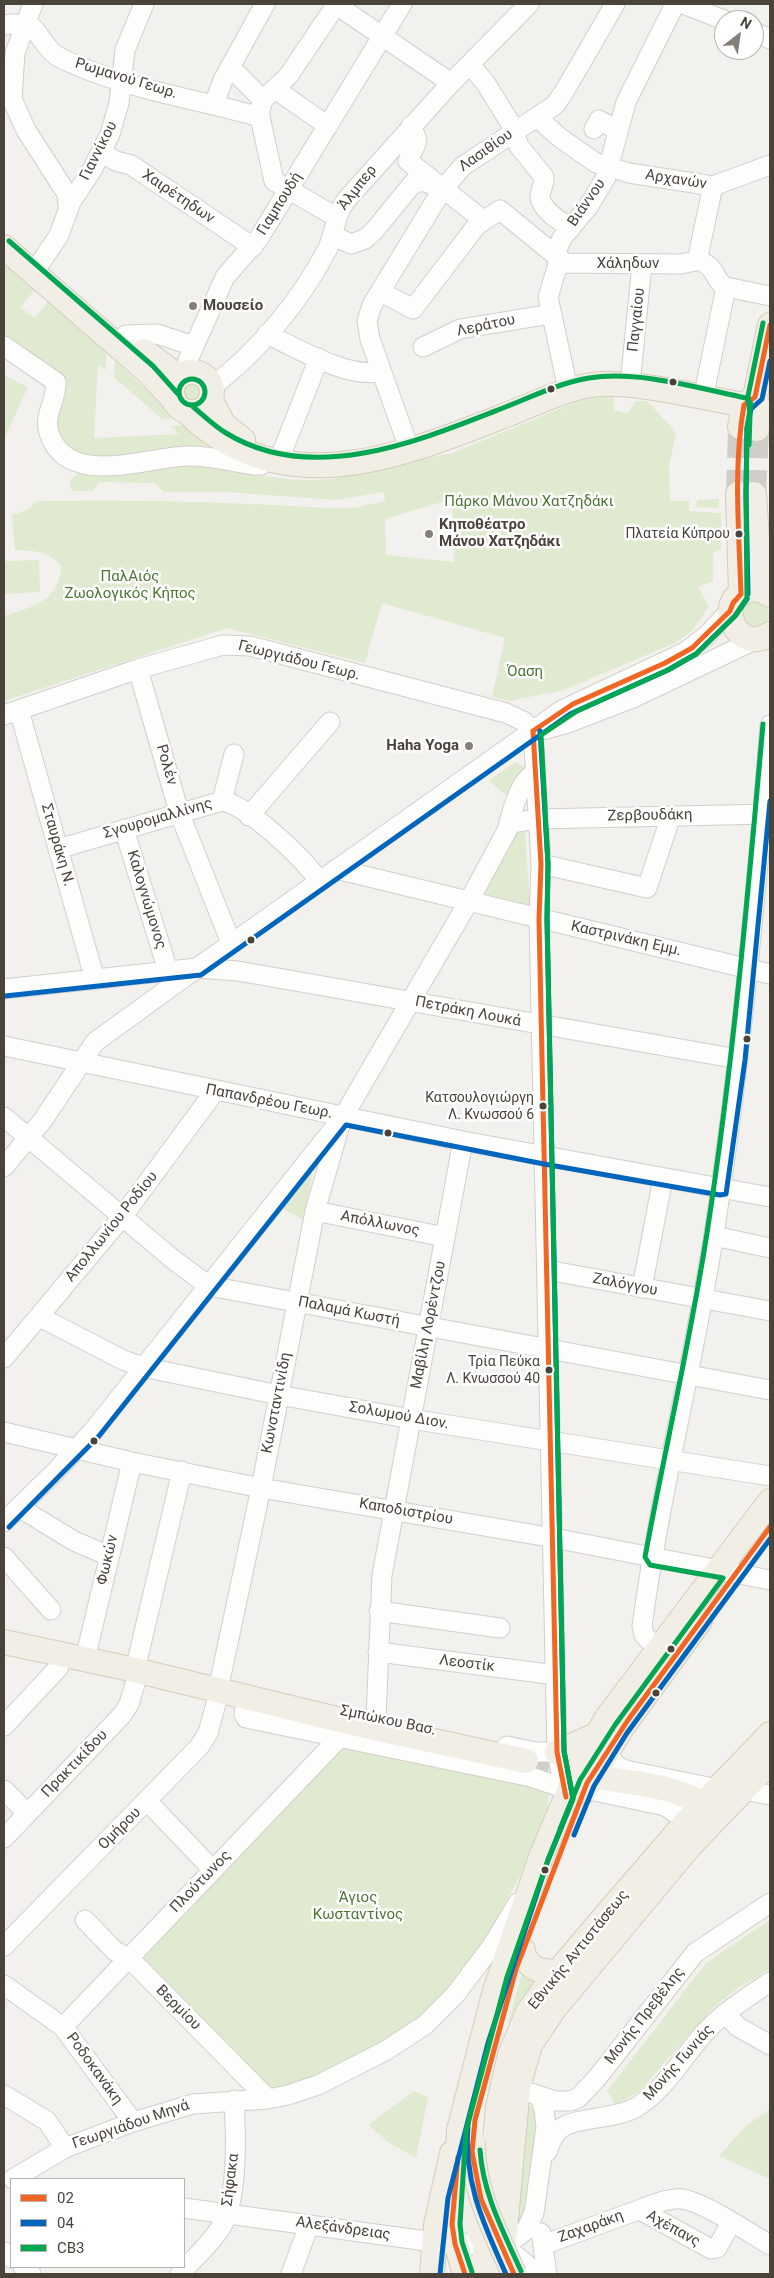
<!DOCTYPE html>
<meta charset="utf-8">
<style>
body{margin:0}
#map{position:relative;width:774px;height:2278px;overflow:hidden;background:#f3f1ee;font-family:Roboto,sans-serif}
canvas{display:block}
.frame{position:absolute;inset:0;border:5px solid #49433a;pointer-events:none}
.legend{position:absolute;left:10px;top:2178px;width:175px;height:90px;box-sizing:border-box;background:#fff;border:1px solid #b6b4b0;margin:0;padding:6px 9px;list-style:none;font-size:15px;color:#49433a}
.legend li{display:flex;align-items:center;gap:10px;height:25px}
.legend b{width:25px;border:1px solid #b6b4b0}
.north{position:absolute;left:714px;top:10px;width:50px;height:50px;box-sizing:border-box;background:#fff;border:1px solid #b6b4b0;border-radius:50%;rotate:30deg;font-size:14px;font-weight:700;line-height:20px;text-align:center;color:#49433a}
.north::after{content:'';display:block;margin:auto;width:18px;height:22px;background:#848079;clip-path:polygon(50% 0,100% 100%,50% 72%,0 100%)}
</style>
<div id="map">
<canvas width="774" height="2278"></canvas>
<div class="frame"></div>
<ul class="legend">
<li><b style="height:6px;background:#f26522"></b>02</li>
<li><b style="height:6px;background:#0065bd"></b>04</li>
<li><b style="height:6px;background:#00a651"></b>CB3</li>
</ul>
<div class="north">N</div>
</div>
<script>
const c = document.querySelector('canvas').getContext('2d');
c.lineJoin = 'round';
function fill(path, color) {
  c.fillStyle = color;
  c.fill(path, 'evenodd');
}
function strokePath(path, color, width, dash) {
  c.strokeStyle = color;
  c.lineWidth = width;
  c.lineCap = dash ? 'butt' : 'round';
  c.setLineDash(dash || []);
  c.stroke(path);
}
function label(font, color, halo, rows, align = 'center') {
  c.font = font + ' Roboto,sans-serif';
  c.lineWidth = 5;
  c.setLineDash([]);
  c.textBaseline = 'middle';
  c.strokeStyle = halo;
  c.fillStyle = color;
  for (const [text, x, y, turn = 0] of rows) {
    c.save();
    c.translate(x, y);
    c.rotate((+turn || 0) * Math.PI / 180);
    c.textAlign = isNaN(turn) ? turn : align;
    if (halo) c.strokeText(text, 0, 0);
    c.fillText(text, 0, 0);
    c.restore();
  }
}
const green = new Path2D(`
 M4,257L35,290L20,307L35,318L48,302L106,352V370L98,365L94,438L179,434L170,426L184,425L211,446C177,447 112,465 82,457C78,455 74,451 70,448C39,423 77,400 63,378C54,363 20,348 4,338Z
 M115,361L177,418L162,419L114,377Z
 M4,375L28,387L4,439Z
 M182 392a10 10 0 1 1 20 0a10 10 0 1 1-20 0Z
 M613,394L614,410L627,413L636,401H647L676,432L669,467L670,501H689V511L721,513V549L713,553V581L698,587L709,607L691,632L675,643L564,690L509,701L492,697L505,638L382,603L365,663L227,628L4,701V616C33,607 60,600 61,566C47,550 34,551 15,550L12,515C22,512 31,510 36,501C135,499 234,502 333,508H354L385,501L384,492L336,500L226,492H164L154,483L100,482L92,491H74L70,488C69,481 71,478 77,474C116,471 156,463 195,466C234,468 273,481 312,480C359,479 404,459 450,454L576,402ZM452,499L454,562L386,555L385,519Z
 M719,499V508L696,507L697,500Z
 M39,560L40,592L4,594V561Z
 M741 615a14 14 0 1 1 28 0a14 14 0 1 1-28 0Z
 M515,762L525,768L509,798L489,781Z
 M517,830L525,831L530,905L484,894Z
 M311,1172L312,1177L303,1220L278,1206Z
 M341,1745L544,1787L549,1795L544,1828L537,1844L487,1937L448,1991L412,2024L392,2037L339,2067L275,2093L142,1960Z
 M770,1920V1969L738,1988L713,2008L639,2092L616,2105L607,2091L706,1963Z
 M523,1970L540,1979L512,2024L508,2022Z
 M414,2091L428,2097L416,2158L388,2142L368,2125Z
 M529,2105L534,2108L539,2119L526,2210L515,2230L525,2108Z
 M770,2109V2179L719,2156L746,2126Z`);
const majorTunnel = new Path2D(`
 M738,494L740,427
 M754,494L757,429
 M526,1761L581,1773`);
const minor = new Path2D(`
 M33,4L15,53L12,99L26,130L67,194L68,206
 M335,4L451,83
 M683,4L724,20
 M4,25C38,21 31,28 50,50C56,57 67,61 76,65C133,90 200,100 260,117
 M754,32L770,39
 M470,64L486,84L511,124L519,146L544,177C545,184 540,190 540,197C542,211 560,221 571,228
 M230,67L263,100L260,110V117L274,181L336,217
 M275,89L328,126
 M263,100L289,75L336,5
 M214,104L223,80L265,4
 M538,118L559,137L596,163L629,173L713,186L770,165
 M411,126C422,147 414,143 408,161L483,220
 M594,129L599,120L617,130
 M101,152L116,161L131,165L253,247
 M332,235L351,244L365,239L374,231L414,182H426L442,190L463,166L555,105L564,92L615,4
 M41,262L59,235L71,202L92,170L110,134L119,103L125,50L144,4
 M726,287L770,296
 M381,292L413,309L477,225L500,210L565,263L681,264L700,260
 M267,334C297,348 349,380 381,371
 M126,335L157,334L194,346
 M4,346L56,382C57,400 43,415 49,433C67,488 144,458 186,456C209,455 231,462 254,465H261L269,459
 M423,347L460,329L551,314
 M191,372L188,360L225,277L259,238L402,4
 M631,375L642,264
 M566,380L548,297L558,264L556,252L562,238L588,207L606,177L626,102L675,4
 M212,387C258,351 300,302 327,250C336,232 334,214 348,198L451,83L529,4
 M705,389L726,287C717,283 716,273 710,267C705,263 701,262 698,256L713,186
 M406,440L370,339L367,321L372,305L442,190
 M283,450L319,358
 M138,669L179,812L231,943
 M19,710L95,980
 M4,715L138,669L223,645L250,646L506,713L523,721L533,731L541,864L539,919L557,1752L566,1797
 M542,730L568,723L633,698L757,639
 M222,801L234,754
 M249,816L330,722
 M508,826C513,810 519,781 535,773
 M124,829L168,971
 M58,849L222,801C248,805 304,859 319,881
 M541,864L647,888L671,816
 M336,869L770,974
 M4,989L197,968L562,710L685,652L706,636L730,611
 M4,1046L463,1141L770,1197
 M4,1117L175,1261L209,1286L770,1390
 M4,1167L43,1120L95,1042L197,968L238,971L738,1059
 M315,1211L445,1237
 M714,1236L770,1248
 M547,1270L770,1311
 M642,1288L663,1178
 M40,1317L123,1360L143,1367L279,1395L411,1419L770,1476
 M4,1358L122,1217L215,1091
 M4,1432L132,1462L261,1488L554,1538L770,1580
 M20,1508L74,1541L109,1556
 M4,1522L56,1471L93,1431L343,1117L469,901L511,823L537,819L770,814
 M4,1557L51,1610
 M379,1611L500,1628
 M658,1649L644,1635L642,1626C660,1494 693,1365 714,1234C740,1066 756,895 770,725
 M378,1652L556,1675
 M85,1659L132,1462
 M135,1670L182,1471
 M232,1692L218,1690L261,1488L315,1211L340,1125
 M245,1707L244,1714L246,1718L531,1777L564,1788
 M376,1718L382,1575L463,1141
 M4,1726L59,1667
 M507,1746L535,1752H557
 M607,1752L616,1765L625,1770L718,1789
 M585,1789L665,1806L687,1821
 M4,1790L27,1813
 M744,1790L770,1795
 M147,1801L213,1870
 M4,1838L122,1715L129,1704L135,1684
 M85,1920L115,1951L129,1958L268,2099
 M4,1946L199,1747L208,1733L217,1700
 M4,1985L63,2027L133,2122
 M725,2013L738,2027L770,2045
 M63,2027L340,1737
 M531,2093L555,2101H570L578,2098L597,2078L695,1953L770,1903
 M4,2095L47,2121L65,2148
 M547,2152C550,2144 553,2134 560,2129C577,2116 615,2120 637,2107C667,2088 685,2053 709,2028C727,2010 749,1996 770,1982
 M13,2179L65,2148L133,2122L193,2104L268,2099L288,2095L318,2085L385,2051L425,2025L455,1995L492,1946L518,1903
 M184,2208L434,2242L494,2246L508,2244L526,2230L534,2213L546,2127L544,2109L540,2097
 M640,2210L711,2249L717,2248L731,2223
 M541,2233L547,2274
 M503,2245L538,2274
 M543,2245L660,2202C667,2200 675,2198 683,2199C707,2204 748,2232 770,2245
 M4,2252L11,2258
 M23,2267L31,2274
 M180,2274C194,2258 214,2241 224,2222C238,2192 236,2133 234,2100
 M291,2274L309,2225`);
const major = new Path2D(`
 M4,247L148,372L174,400
 M144,351L179,377
 M172 392a20 20 0 1 1 40 0a20 20 0 1 1-40 0Z
 M211,401L224,425L243,440
 M186,411C281,505 399,457 506,415C534,404 562,390 591,385C631,379 703,398 744,405
 M740,427L744,405L755,397
 M757,429L758,407L755,397L770,325
 M738,494L741,594
 M754,494L759,568L766,592
 M770,595C763,590 756,588 748,590C712,601 738,656 770,634
 M4,1642L135,1670L365,1726L526,1761
 M557,1752L596,1735
 M604,1778C644,1785 683,1786 715,1813
 M584,1791L621,1729L700,1621
 M523,1950C525,1969 543,1973 558,1971
 M453,2197V2233L465,2274
 M487,2245L471,2217L463,2191L458,2158L459,2130L494,1994L541,1857L576,1774L606,1719L770,1501
 M432,2274L436,2225L452,2153
 M483,2274L498,2107L510,2055L528,2012L551,1980L606,1915L694,1813L770,1734
 M501,2274L518,2087L530,2045L554,2009L689,1847L770,1762`);
const majorBridge = new Path2D(`
 M473,2141C472,2190 495,2230 514,2274`);
const bus1 = new Path2D(`
 M741,594C739,532 733,467 744,405L755,397L770,325
 M533,731L541,864L539,919L557,1752L566,1797
 M533,731L573,704L665,663L692,648L730,611L733,603L741,594
 M458,2157L452,2224L455,2244L465,2274
 M514,2274L481,2199L472,2152L475,2120L516,1969L587,1783L628,1720L770,1527`);
const bus2 = new Path2D(`
 M748,594L746,494L747,428L751,409L762,399L770,361
 M5,996L201,975L570,714L668,670L696,654L735,616L747,599
 M9,1527L99,1436L346,1125L544,1164L720,1195L726,1194L745,1060L770,801
 M574,1835L594,1786L627,1733L770,1539
 M468,2122C463,2181 483,2223 506,2274
 M440,2274L448,2198L488,2043L548,1860L573,1798L564,1751L547,919L548,864L540,731`);
const bus3 = new Path2D(`
 M9,241L153,366L179,395
 M179 392a13 13 0 1 1 26 0a13 13 0 1 1-26 0Z
 M191,405C202,414 214,426 226,433C312,486 419,441 503,408C531,397 559,383 589,378C637,370 698,388 746,398L751,404L747,428L746,494L747,598L735,616L696,654L668,670L577,711L541,735L548,864L547,919L564,1751L573,1799L548,1860L507,1977L466,2131L460,2224L462,2242L472,2272
 M749,445L750,415L748,396L763,323
 M560,1829L580,1780L615,1725L723,1578L650,1565L645,1557C665,1449 690,1342 707,1233C733,1065 748,894 763,724
 M480,2150C483,2194 503,2231 521,2271`);
const markers = [
 [193,306,5,"#848079"],
 [673,382,4.5,"#49433a"],
 [551,389,4.5,"#49433a"],
 [429,534,5,"#848079"],
 [739,534,4.5,"#49433a"],
 [469,746,5,"#848079"],
 [251,940,4.5,"#49433a"],
 [747,1039,4.5,"#49433a"],
 [543,1106,4.5,"#49433a"],
 [388,1133,4.5,"#49433a"],
 [549,1370,4.5,"#49433a"],
 [94,1441,4.5,"#49433a"],
 [671,1649,4.5,"#49433a"],
 [656,1693,4.5,"#49433a"],
 [545,1870,4.5,"#49433a"]
];
const busNames = [
 ["Πλατεία Κύπρου",730,534],
 ["Κατσουλογιώργη",534,1098],
 ["Λ. Κνωσσού 6",534,1115],
 ["Τρία Πεύκα",540,1362],
 ["Λ. Κνωσσού 40",540,1379]
];
const streetNames = [
 ["Ρωμανού Γεωρ.",126,79,17],
 ["Γιαννίκου",99,151,-63],
 ["Λασιθίου",486,151,-35],
 ["Αρχανών",676,180,9],
 ["Άλμπερ",358,188,-52],
 ["Χαιρέτηδων",178,197,34],
 ["Βιάννου",587,203,-55],
 ["Γιαμπουδή",280,204,-58],
 ["Χάληδων",628,264],
 ["Παγγαίου",637,320,-84],
 ["Λεράτου",486,326,-12],
 ["Γεωργιάδου Γεωρ.",299,661,14],
 ["Ρολέν",166,765,74],
 ["Ζερβουδάκη",650,816,-1],
 ["Σγουρομαλλίνης",158,819,-16],
 ["Σταυράκη Ν.",57,845,74],
 ["Καλογνώμονος",146,900,73],
 ["Καστρινάκη Εμμ.",626,939,13],
 ["Πετράκη Λουκά",468,1012,11],
 ["Παπανδρέου Γεωρ.",269,1102,11],
 ["Απόλλωνος",380,1224,11],
 ["Απολλωνίου Ροδίου",112,1227,-51],
 ["Ζαλόγγου",625,1285,11],
 ["Παλαμά Κωστή",349,1312,11],
 ["Μαβίλη Λορέντζου",429,1325,-79],
 ["Κωνσταντινίδη",277,1403,-79],
 ["Σολωμού Διον.",399,1416,10],
 ["Καποδιστρίου",406,1512,10],
 ["Φωκών",108,1560,-77],
 ["Λεοστίκ",467,1664,7],
 ["Σμπώκου Βασ.",388,1721,12],
 ["Πρακτικίδου",75,1764,-46],
 ["Ομήρου",120,1829,-45],
 ["Πλούτωνος",201,1882,-46],
 ["Εθνικής Αντιστάσεως",579,1950,-51],
 ["Βερμίου",178,2008,45],
 ["Μονής Πρεβέλης",645,2016,-52],
 ["Μονής Γωνιάς",679,2063,-48],
 ["Ροδοκανάκη",94,2069,54],
 ["Γεωργιάδου Μηνά",131,2125,-19],
 ["Σήφακα",231,2180,-83],
 ["Ζαχαράκη",591,2227,-20],
 ["Αλεξάνδρειας",343,2229,8],
 ["Αχέπανς",673,2229,29]
];
const poiNames = [
 ["Μουσείο",203,306],
 ["Κηποθέατρο",439,525],
 ["Μάνου Χατζηδάκι",439,542],
 ["Haha Yoga",459,746,"right"]
];
const parkNames = [
 ["Πάρκο Μάνου Χατζηδάκι",529,502],
 ["ΠαλΑιός",130,577],
 ["Ζωολογικός Κήπος",130,594],
 ["Όαση",525,672],
 ["Άγιος",358,1898],
 ["Κωσταντίνος",358,1915]
];
fill(green, '#e0ead1');
strokePath(majorTunnel, '#d1ceca', 24, [24, 12]);
strokePath(minor, '#d1cfcc', 21);
strokePath(major, '#d3cdbe', 26);
strokePath(minor, '#fdfdfc', 19);
strokePath(major, '#f1eee6', 24);
strokePath(majorBridge, '#d3cdbe', 26, []);
strokePath(majorBridge, '#f1eee6', 24);
strokePath(bus1, '#f26522', 5);
strokePath(bus2, '#0065bd', 5);
strokePath(bus3, '#00a651', 5);
for (const [x, y, r, color] of markers) {
  const dot = new Path2D();
  dot.arc(x, y, r, 0, 2 * Math.PI);
  c.fillStyle = color;
  c.fill(dot);
  strokePath(dot, '#fff', 2);
}
label('14px', '#49433a', '#fff', busNames, 'right');
label('15px', '#49433a', '#fff', streetNames);
label('bold 15px', '#49433a', '#fff', poiNames, 'left');
label('15px', '#4b7632', '#fff', parkNames);
</script>
